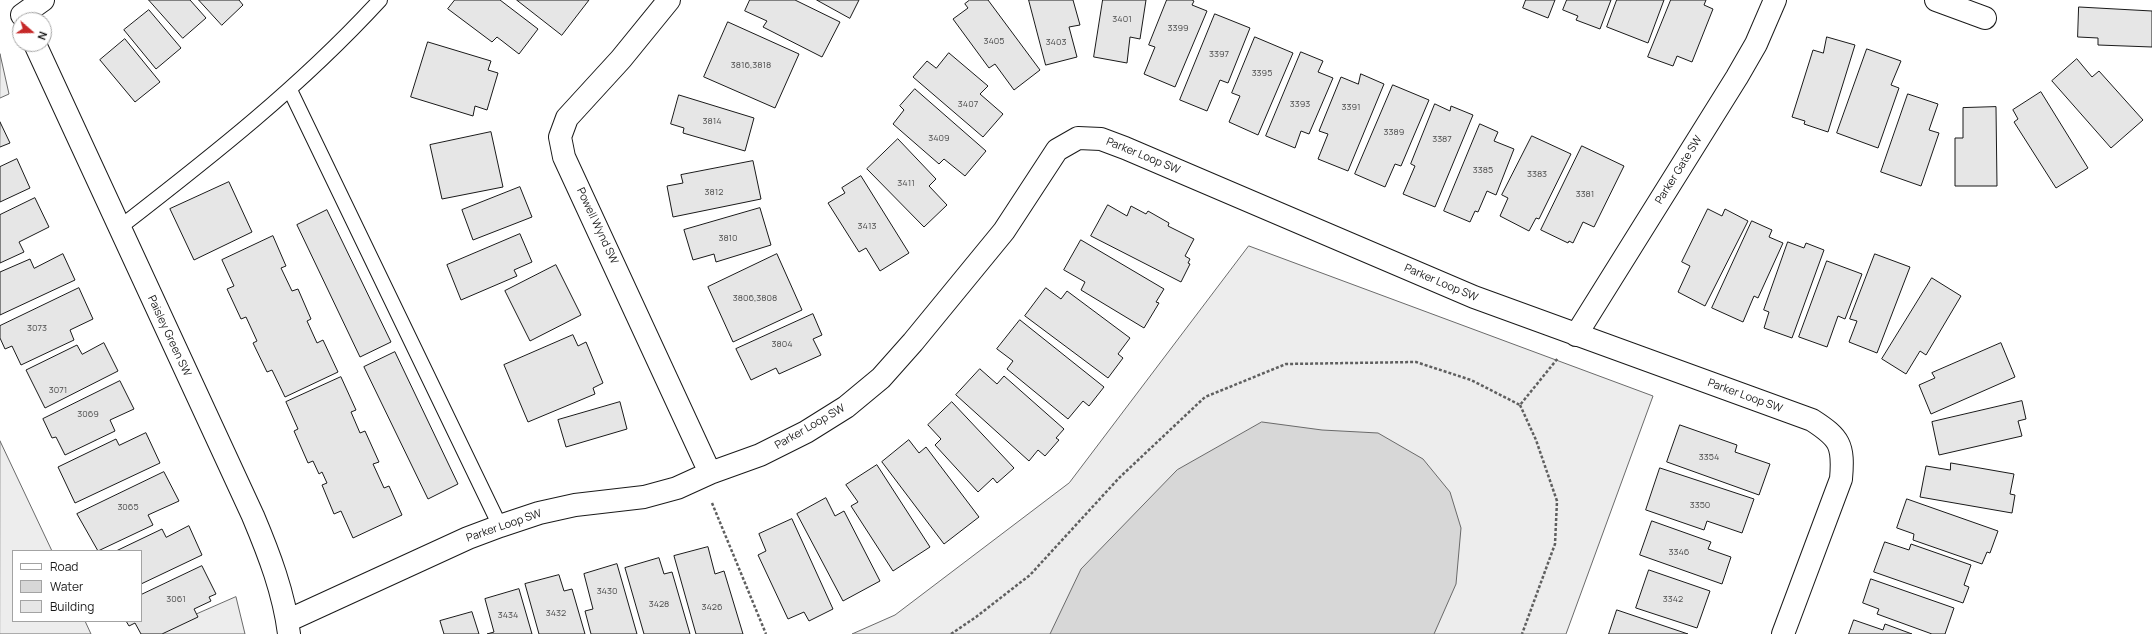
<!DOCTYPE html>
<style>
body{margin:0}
#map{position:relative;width:2152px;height:634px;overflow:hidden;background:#fff;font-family:Manrope,sans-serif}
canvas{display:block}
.legend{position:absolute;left:12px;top:550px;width:130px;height:72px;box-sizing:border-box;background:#fff;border:1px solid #a3a3a3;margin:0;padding:5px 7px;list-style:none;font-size:12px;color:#1a1a1a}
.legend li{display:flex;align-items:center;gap:8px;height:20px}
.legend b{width:20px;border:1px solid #a3a3a3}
.north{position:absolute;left:12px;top:12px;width:40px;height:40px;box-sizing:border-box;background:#fff;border:1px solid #a3a3a3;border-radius:50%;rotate:110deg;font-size:11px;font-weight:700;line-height:16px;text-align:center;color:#1a1a1a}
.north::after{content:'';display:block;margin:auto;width:14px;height:18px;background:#c62828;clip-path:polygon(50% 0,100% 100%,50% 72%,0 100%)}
</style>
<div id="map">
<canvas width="2152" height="634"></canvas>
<ul class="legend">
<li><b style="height:5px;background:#fff"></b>Road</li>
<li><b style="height:11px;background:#d7d7d7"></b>Water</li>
<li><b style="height:11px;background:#e6e6e6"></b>Building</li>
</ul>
<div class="north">N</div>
</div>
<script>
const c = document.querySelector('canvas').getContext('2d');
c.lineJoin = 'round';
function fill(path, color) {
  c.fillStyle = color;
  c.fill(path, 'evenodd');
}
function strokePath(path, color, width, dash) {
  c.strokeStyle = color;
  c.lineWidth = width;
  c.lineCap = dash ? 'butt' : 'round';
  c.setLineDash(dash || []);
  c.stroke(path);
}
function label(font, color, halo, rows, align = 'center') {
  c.font = font + ' Manrope,sans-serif';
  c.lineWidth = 3;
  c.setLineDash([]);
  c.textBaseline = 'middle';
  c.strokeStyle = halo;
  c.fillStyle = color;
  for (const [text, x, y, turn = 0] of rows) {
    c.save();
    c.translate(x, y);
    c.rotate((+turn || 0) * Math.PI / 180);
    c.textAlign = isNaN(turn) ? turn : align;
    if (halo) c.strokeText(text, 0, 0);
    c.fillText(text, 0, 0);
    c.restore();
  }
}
const built = new Path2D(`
 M0,54L9,94L0,98Z
 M1249,246L1653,396L1566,634H852L895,615L1069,483Z
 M0,441L52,551H13V621H85L91,634H0Z
 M236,597L245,634H151Z`);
const water = new Path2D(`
 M1262,422L1322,430L1378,433L1423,459L1450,492L1461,528L1456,584L1434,634H1050L1081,569L1177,470Z`);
const building = new Path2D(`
 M149,0H190L206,18L183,38Z
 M199,0H239L243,5L222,25Z
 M455,0H500L538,29L519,54L497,37L492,42L448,9Z
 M517,0H589L562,35Z
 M750,0H795L840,22L822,57L763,27L767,21L745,11Z
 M817,0H859L850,18Z
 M970,0H988L1040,70L1014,90L995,64L989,68L953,19L968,8L965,4Z
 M1029,0H1073L1080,25L1069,27L1077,57L1046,65Z
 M1103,0H1146L1140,39L1130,37L1127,63L1094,57Z
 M1167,0H1192L1194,1L1192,5L1207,11L1175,87L1144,74L1155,47L1149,45Z
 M1526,0H1555L1548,18L1523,8Z
 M1567,0H1611L1600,29L1576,20L1578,16L1563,10Z
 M1617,0H1664L1648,43L1607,27Z
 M1671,0H1706L1704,5L1713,9L1692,62L1677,56L1673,66L1648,57Z
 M2079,7L2152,11V47L2098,45V38L2078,37Z
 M149,10L181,48L156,69L124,30Z
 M1215,14L1250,28L1228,83L1220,80L1207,111L1180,100Z
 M728,22L799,54L775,108L704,77Z
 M1255,37L1293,53L1258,135L1229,122L1240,96L1232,93Z
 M1827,37L1855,45L1828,132L1804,124L1805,121L1792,117L1813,50L1823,53Z
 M125,39L160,82L135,102L100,60Z
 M428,42L491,61L488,70L498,73L487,110L475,106L473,116L411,97Z
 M1867,49L1901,61L1891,85L1899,88L1878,148L1837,133Z
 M1301,52L1323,61L1318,72L1333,78L1309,134L1301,131L1295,148L1266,136Z
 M949,53L988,86L980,94L1003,114L983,137L913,77L927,61L936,68Z
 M2077,59L2092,77L2099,71L2143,120L2111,148L2052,81Z
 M1361,74L1384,84L1348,171L1318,159L1328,134L1319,131L1341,77L1358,84Z
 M1393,85L1429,100L1401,166L1395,164L1385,187L1355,174Z
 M915,89L986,151L965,176L944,159L939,164L893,124L904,110L900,106Z
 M2041,92L2088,168L2056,188L2014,122L2018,119L2013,110Z
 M1908,94L1938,104L1929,130L1939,133L1921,186L1881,172Z
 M679,95L754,118L745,151L683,133L684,128L671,124Z
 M1435,104L1450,111L1451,106L1473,115L1435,207L1403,194L1415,166L1411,164Z
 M1996,107L1997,186H1955V138H1963V108Z
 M0,122L10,143L0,147Z
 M1480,124L1498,132L1494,141L1514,149L1496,195L1487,191L1478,212L1475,211L1470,222L1444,211Z
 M491,132L503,187L442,199L430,145Z
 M1532,136L1571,154L1539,219L1536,218L1529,231L1500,216L1508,198L1502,195Z
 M898,139L936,179L929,186L947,205L924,227L867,169Z
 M1582,146L1624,166L1594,227L1583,222L1573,243L1569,241L1568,243L1541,230Z
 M17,159L30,188L0,202V167Z
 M753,161L761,199L673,217L667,186L683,183L681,175Z
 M861,176L909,253L880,271L866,248L859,252L828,203L845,193L842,188Z
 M229,182L252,232L194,260L170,209Z
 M520,187L532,217L473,240L462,210Z
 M35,198L49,227L19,242L24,252L0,263V215Z
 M1108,205L1127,216L1131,206L1146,214L1148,211L1169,223L1168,226L1194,239L1185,256L1190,259L1188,263L1190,264L1181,282L1091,236Z
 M760,208L771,245L716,262L714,254L693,260L684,230Z
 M1708,209L1722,216L1725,209L1748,221L1705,306L1678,292L1690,266L1682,262Z
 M327,210L391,342L360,357L297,225Z
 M1752,221L1772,230L1769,237L1783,243L1758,298L1754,296L1743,322L1712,308Z
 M520,234L532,262L514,270L517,276L461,300L447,265Z
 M273,236L286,266L281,268L292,291L298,289L311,319L307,321L317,343L323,340L338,372L285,397L272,370L267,372L253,343L257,341L246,317L241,319L227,289L234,286L222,260Z
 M1081,240L1164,289L1156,302L1159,303L1144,328L1081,290L1085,282L1064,270Z
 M1788,242L1804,248L1806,243L1824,250L1792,338L1764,328L1769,312L1764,310Z
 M63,254L75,280L0,315V272L30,259L34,268Z
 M777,254L802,310L733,342L708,287Z
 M1875,254L1910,267L1877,353L1849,342L1857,321L1850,319Z
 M1827,261L1862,274L1845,319L1838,316L1827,347L1799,337Z
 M556,265L581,315L530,341L505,291Z
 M1932,278L1961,296L1926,355L1920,351L1906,374L1882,359Z
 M79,288L93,319L70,330L74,340L21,365L12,346L5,349L0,338V326Z
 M1046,288L1061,299L1067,291L1130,338L1118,354L1123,358L1108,378L1025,316Z
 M813,314L822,335L813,339L821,355L779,374L776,368L751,380L736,349Z
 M1020,320L1104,387L1089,406L1083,401L1068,419L1007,369L1013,361L997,349Z
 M573,335L578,346L586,342L603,383L593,388L595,394L528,422L504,365Z
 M104,343L118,371L45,408L26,370L77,345L82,354Z
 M2001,343L2015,377L1931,414L1919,385L1935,378L1932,373Z
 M395,352L458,484L428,499L364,367Z
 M980,369L997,384L1004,376L1064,429L1056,438L1059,440L1045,456L1038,450L1029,461L956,395Z
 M341,377L356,410L351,412L360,433L365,431L379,462L373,464L384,488L389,486L402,515L353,538L341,511L334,514L322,485L327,483L322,472L319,474L313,461L308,463L294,431L298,429L286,402Z
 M120,381L134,409L110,420L115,431L65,455L56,437L52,438L43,419Z
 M2022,401L2026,419L2018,421L2022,436L1939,455L1932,422Z
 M620,402L627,429L566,447L558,420Z
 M952,402L1014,468L997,483L993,478L978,492L935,445L941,439L928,425Z
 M1680,425L1737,445L1735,452L1770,464L1759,495L1667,462Z
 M146,433L160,463L75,503L58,467L116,439L119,445Z
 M909,440L919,453L926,447L979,517L944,544L882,462Z
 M1951,463L2014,474L2010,494L2015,495L2012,513L1920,497L1926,466L1950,470Z
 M877,465L930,547L893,571L851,506L858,502L846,485Z
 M1660,468L1754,499L1742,533L1707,521L1704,530L1646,510Z
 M164,472L179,501L148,515L153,525L98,551L77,514Z
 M826,498L835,516L844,511L880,581L843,601L797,514Z
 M1907,499L1998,531L1990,553L1987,552L1982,564L1913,540L1914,534L1897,528Z
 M792,519L833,609L809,621L804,612L788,619L758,555L766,551L759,534Z
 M1652,521L1711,542L1708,549L1731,557L1722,584L1640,555Z
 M189,526L202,555L141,584V551H116L162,529L166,537Z
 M1885,542L1909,550L1911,544L1971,565L1964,585L1969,587L1963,603L1874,572Z
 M708,547L715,574L724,571L743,634H696L674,556Z
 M659,558L664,574L672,572L690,634H644L625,568Z
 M617,564L637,634H591L585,611L593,609L584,574Z
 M202,566L216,594L209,597L211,601L194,609L198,617L162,634H141L135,623L129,626L126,621H141V595Z
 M1649,570L1710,591L1697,628L1636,608Z
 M559,575L564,591L572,589L585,634H539L525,584Z
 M1871,579L1954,608L1945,634H1932L1877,614L1879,609L1863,603Z
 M519,589L532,634H487L494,632L485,599Z
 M1617,610L1688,634H1609Z
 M472,612L479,634H444L440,621Z
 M1854,620L1883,630L1885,624L1912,634H1849Z`);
const path = new Path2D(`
 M1520,405L1536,440L1557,501L1555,544L1522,634
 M712,503L766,634
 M951,634L976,617L1030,575L1119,478L1205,397L1286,364L1416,362L1471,380L1520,405L1558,358`);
const service = new Path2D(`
 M290,90L500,526
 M119,228C212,156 300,87 380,0`);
const minor = new Path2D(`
 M669,0L621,59L567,118L560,137L564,157L710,473
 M1936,0L1985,18
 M22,15L43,0
 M35,44L253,516C269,554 284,593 289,634
 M1576,335L1737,77L1756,44L1775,0
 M287,621L468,538L500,526L539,513L575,505L644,497L677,488L710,473L760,455L806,432L846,407L881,378L913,342L1004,231L1057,150L1078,138L1101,139L1125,148L1474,297L1812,420C1840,438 1844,445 1841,479L1783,634`);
const numberNames = [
 ["3401",1122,19],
 ["3399",1178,28],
 ["3405",994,41],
 ["3403",1056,42],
 ["3397",1219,54],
 ["3816,3818",751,65],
 ["3395",1262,73],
 ["3407",968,104],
 ["3393",1300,104],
 ["3391",1351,107],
 ["3814",712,121],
 ["3389",1394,132],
 ["3409",939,138],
 ["3387",1442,139],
 ["3385",1483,170],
 ["3383",1537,174],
 ["3411",906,183],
 ["3812",714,192],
 ["3381",1585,194],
 ["3413",867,226],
 ["3810",728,238],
 ["3806,3808",755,298],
 ["3073",37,328],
 ["3804",782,344],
 ["3071",58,390],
 ["3069",88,414],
 ["3354",1709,457],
 ["3350",1700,505],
 ["3065",128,507],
 ["3346",1679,552],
 ["3430",607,591],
 ["3061",176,599],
 ["3342",1673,599],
 ["3428",659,604],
 ["3426",712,607],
 ["3432",556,613],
 ["3434",508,615]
];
const streetNames = [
 ["Parker Loop SW",1143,156,22],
 ["Parker Gate SW",1679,170,-58],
 ["Powell Wynd SW",597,226,65],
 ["Parker Loop SW",1441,283,23],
 ["Paisley Green SW",169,336,65],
 ["Parker Loop SW",1745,396,20],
 ["Parker Loop SW",810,427,-30],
 ["Parker Loop SW",504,526,-19]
];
fill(built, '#ededed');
strokePath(built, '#6a6a6a', 1);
fill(water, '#d7d7d7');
strokePath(water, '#6a6a6a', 1);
fill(building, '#e6e6e6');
strokePath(building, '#1a1a1a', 1);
strokePath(service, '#1a1a1a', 16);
strokePath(minor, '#1a1a1a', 24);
strokePath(path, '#5f5f5f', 2.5, [3, 2]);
strokePath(service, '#fff', 14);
strokePath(minor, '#fff', 22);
label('9px', '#4d4d4d', null, numberNames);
label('11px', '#1a1a1a', '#fff', streetNames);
</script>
